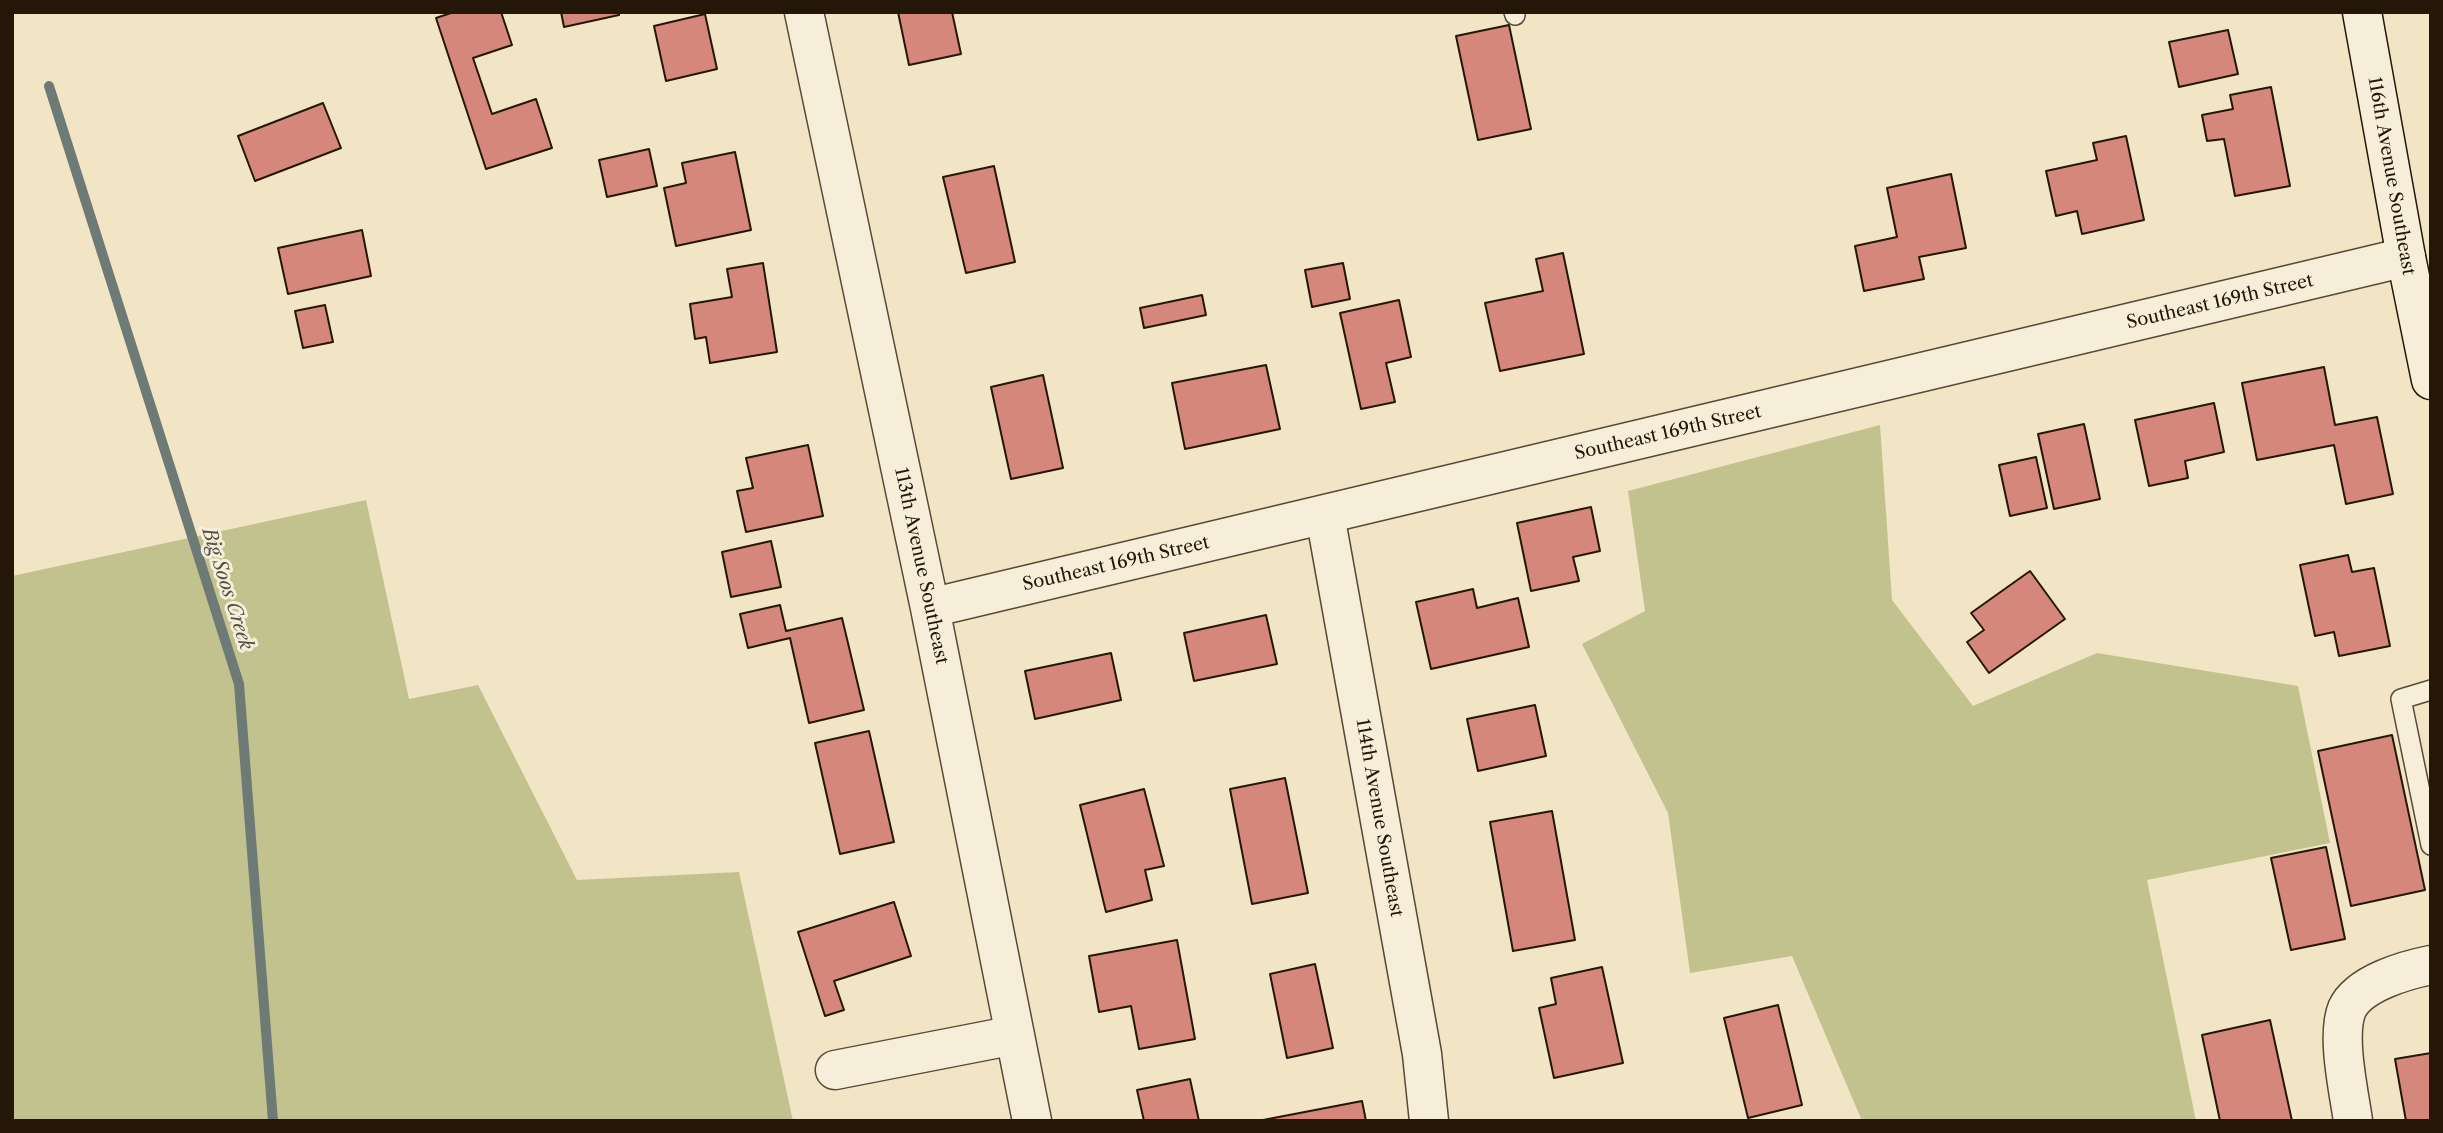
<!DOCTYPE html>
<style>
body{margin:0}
#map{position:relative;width:2443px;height:1133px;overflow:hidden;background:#f2e5c5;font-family:"Libre Caslon Text",serif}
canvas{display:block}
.frame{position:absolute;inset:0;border:14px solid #241708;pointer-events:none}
</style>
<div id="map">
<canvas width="2443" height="1133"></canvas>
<div class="frame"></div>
</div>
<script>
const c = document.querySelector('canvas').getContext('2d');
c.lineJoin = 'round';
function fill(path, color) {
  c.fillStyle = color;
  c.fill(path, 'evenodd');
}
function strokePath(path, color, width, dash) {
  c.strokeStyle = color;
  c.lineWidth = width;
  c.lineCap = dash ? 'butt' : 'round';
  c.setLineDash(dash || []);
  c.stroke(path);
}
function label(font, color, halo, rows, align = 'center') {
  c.font = font + ' "Libre Caslon Text",serif';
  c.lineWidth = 6;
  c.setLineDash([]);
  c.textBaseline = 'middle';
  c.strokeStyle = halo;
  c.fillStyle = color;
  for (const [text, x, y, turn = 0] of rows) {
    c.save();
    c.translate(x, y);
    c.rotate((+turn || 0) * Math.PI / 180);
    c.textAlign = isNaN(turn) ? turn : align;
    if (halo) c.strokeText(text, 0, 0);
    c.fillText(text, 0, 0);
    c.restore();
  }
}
const green = new Path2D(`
 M1880,425L1892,600L1973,706L2097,653L2298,686L2330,843L2147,880L2196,1121H1862L1792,956L1690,973L1668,813L1582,644L1645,611L1628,491Z
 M366,500L409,699L478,685L577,880L739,872L793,1121H12V576Z`);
const stream = new Path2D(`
 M49,86L239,684L273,1121`);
const building = new Path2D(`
 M454,12H501L512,45L473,58L492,114L536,99L552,148L486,169L436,18Z
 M561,12H619V15L564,27Z
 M898,12H952L961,54L909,65Z
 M705,14L717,69L666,81L654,26Z
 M1509,25L1531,129L1478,140L1456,36Z
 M2228,30L2238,74L2179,87L2169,42Z
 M2271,87L2290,186L2235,196L2224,139L2207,141L2202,115L2233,109L2230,95Z
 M323,103L341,148L255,181L238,136Z
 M2126,136L2144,220L2082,234L2077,211L2056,216L2046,171L2097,160L2093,143Z
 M649,149L657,186L607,197L599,160Z
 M735,152L751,230L676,246L664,188L686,183L682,163Z
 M994,166L1015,262L966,273L943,177Z
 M1951,174L1966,248L1919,257L1924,279L1864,291L1855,246L1897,237L1887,188Z
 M362,230L371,276L288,294L278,248Z
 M1563,253L1584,354L1500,371L1485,303L1543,291L1536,259Z
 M763,263L777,352L710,363L706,337L695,339L690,304L732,297L727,269Z
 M1343,263L1350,299L1312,307L1305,270Z
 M1202,295L1206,315L1144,328L1140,308Z
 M1399,300L1411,357L1386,363L1395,402L1361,409L1340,313Z
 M325,305L333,342L303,348L295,311Z
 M1266,365L1280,429L1185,449L1172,383Z
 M2324,367L2335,425L2377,417L2393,494L2346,504L2334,445L2257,460L2242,383Z
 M1043,375L1063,468L1011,479L991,387Z
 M2214,403L2224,452L2185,461L2188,478L2149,486L2135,420Z
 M2084,424L2100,499L2054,509L2038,434Z
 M808,445L823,516L746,532L737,491L753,488L746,458Z
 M2036,457L2047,508L2010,516L1999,465Z
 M1591,507L1600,551L1573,557L1579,581L1531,591L1517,523Z
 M771,541L781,587L731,597L722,552Z
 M2348,555L2352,572L2374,568L2390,646L2339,656L2334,632L2315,636L2300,565Z
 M2030,571L2065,619L1989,673L1967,642L1984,630L1971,613Z
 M1473,589L1477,608L1518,598L1529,647L1431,669L1416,602Z
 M780,605L786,631L842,618L864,710L809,723L790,638L748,648L740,614Z
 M1266,615L1277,664L1194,681L1184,633Z
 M1111,653L1121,700L1035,719L1025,671Z
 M1535,705L1546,756L1478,771L1467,719Z
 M869,731L894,842L840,854L815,743Z
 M2392,735L2425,890L2351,906L2318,751Z
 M1285,778L1308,893L1252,904L1230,789Z
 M1144,789L1164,866L1145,870L1152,900L1106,912L1080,805Z
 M1552,811L1575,940L1513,951L1490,822Z
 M2326,847L2345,939L2291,950L2271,858Z
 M894,902L911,956L834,981L844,1010L825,1016L798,932Z
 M1177,940L1195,1039L1139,1049L1131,1006L1099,1012L1089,956Z
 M1315,964L1333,1048L1287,1058L1270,974Z
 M1602,967L1623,1063L1554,1078L1539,1008L1556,1004L1551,978Z
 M1778,1005L1802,1105L1748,1118L1724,1018Z
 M2270,1020L2292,1121H2220L2202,1035Z
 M2431,1053V1121H2406L2395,1059Z
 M1190,1079L1199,1121H1144L1137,1090Z
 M1362,1101L1366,1121H1264L1263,1120Z`);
const lane = new Path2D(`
 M1514,12L1515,15
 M2431,690L2401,699L2431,845`);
const street = new Path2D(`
 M804,12L930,608L1032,1121
 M1325,515L1422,1054L1429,1121
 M930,608L2406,257
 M835,1070L1015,1035
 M2353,1121C2349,1092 2336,1036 2347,1009C2359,983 2406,970 2431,965`);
const secondary = new Path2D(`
 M2362,12L2406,257L2431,380`);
const streetNames = [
 ["116th Avenue Southeast",2391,176,80],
 ["Southeast 169th Street",2220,302,-13],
 ["Southeast 169th Street",1668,433,-13],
 ["Southeast 169th Street",1116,564,-13],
 ["113th Avenue Southeast",921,566,78],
 ["114th Avenue Southeast",1379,818,80]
];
const waterNames = [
 ["Big Soos Creek",227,589,72]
];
fill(green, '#c2c28f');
strokePath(stream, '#6e7a75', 10);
fill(building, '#d5877b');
strokePath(building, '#241708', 2);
strokePath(lane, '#584a37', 22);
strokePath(street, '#584a37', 41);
strokePath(secondary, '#241708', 41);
strokePath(lane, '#f7eed9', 19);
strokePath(street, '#f7eed9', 38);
strokePath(secondary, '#f7eed9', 38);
label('18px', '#241708', '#f7eed9', streetNames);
label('italic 19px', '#4f5148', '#f7eed9', waterNames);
</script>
